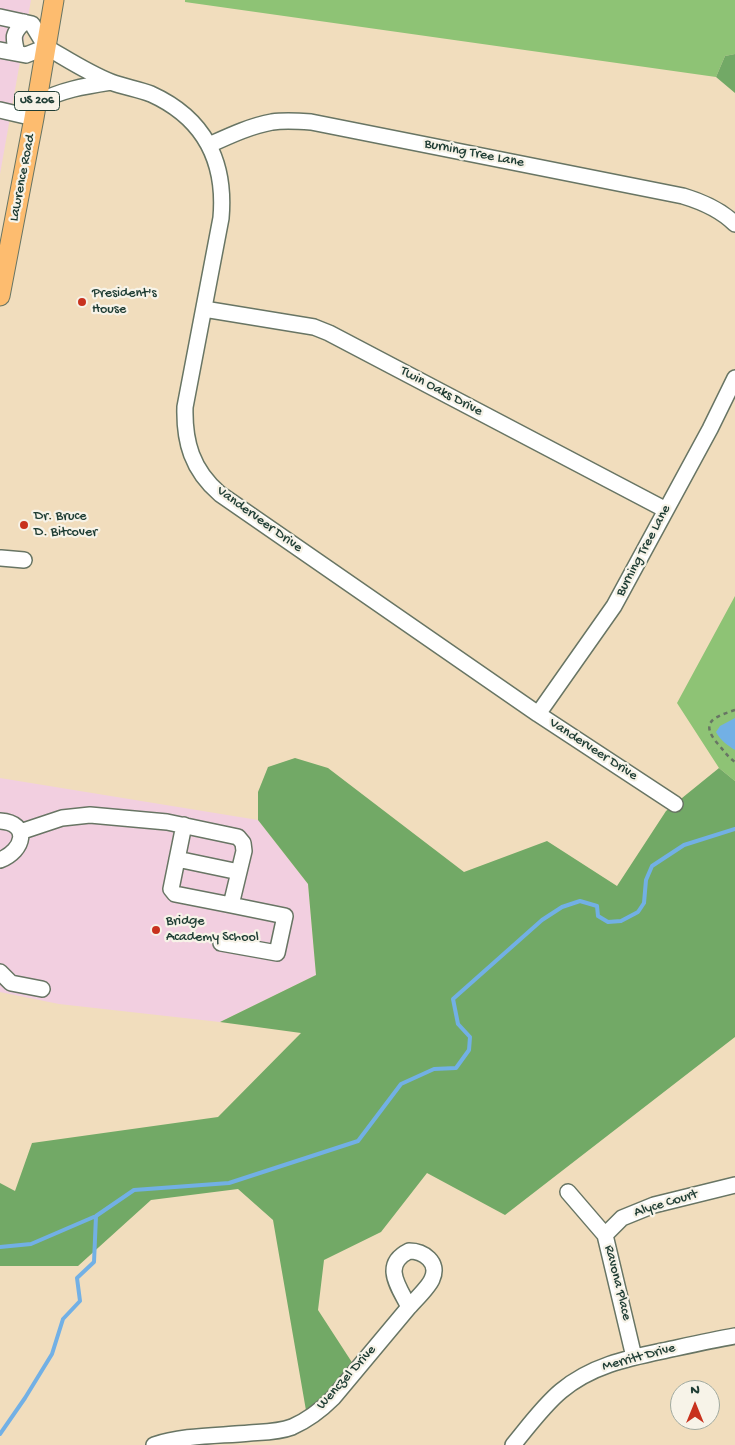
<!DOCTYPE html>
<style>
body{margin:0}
#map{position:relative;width:735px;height:1445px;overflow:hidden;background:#f1ddbd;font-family:"Gochi Hand",sans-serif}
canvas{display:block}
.north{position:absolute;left:670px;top:1380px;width:50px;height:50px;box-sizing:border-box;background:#f7f3e8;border:1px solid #a1aaa0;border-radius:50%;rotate:0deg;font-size:14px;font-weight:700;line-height:20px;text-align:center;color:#1f3d34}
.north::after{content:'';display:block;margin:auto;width:18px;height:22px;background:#c8321e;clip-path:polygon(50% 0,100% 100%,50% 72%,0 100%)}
</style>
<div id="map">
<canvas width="735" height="1445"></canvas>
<div class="north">N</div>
</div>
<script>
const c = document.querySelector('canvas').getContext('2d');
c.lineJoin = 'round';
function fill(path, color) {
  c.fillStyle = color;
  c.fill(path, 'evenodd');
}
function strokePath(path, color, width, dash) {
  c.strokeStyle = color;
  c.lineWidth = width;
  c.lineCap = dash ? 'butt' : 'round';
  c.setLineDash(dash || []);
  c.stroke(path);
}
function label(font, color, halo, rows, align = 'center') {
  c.font = font + ' "Gochi Hand",sans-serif';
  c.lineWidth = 4.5;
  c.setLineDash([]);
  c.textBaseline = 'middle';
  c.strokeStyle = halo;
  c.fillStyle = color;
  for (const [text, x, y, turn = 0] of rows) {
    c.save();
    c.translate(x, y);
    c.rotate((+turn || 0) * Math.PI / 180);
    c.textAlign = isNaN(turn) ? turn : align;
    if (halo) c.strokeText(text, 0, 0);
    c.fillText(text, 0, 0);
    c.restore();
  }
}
const built = new Path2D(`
 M0,0H31L0,174Z
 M0,778L258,820L308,884L316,975L220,1022L59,1004L0,992Z`);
const green = new Path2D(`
 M185,0H735V54L725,56L716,77L185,2Z
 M735,596V781L719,768L677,703Z`);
const forest = new Path2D(`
 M735,54V93L716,77L725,56Z
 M295,758L328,768L464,872L547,841L617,886L666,811L719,768L735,781V1037L505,1215L427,1173L381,1232L324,1260L318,1310L355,1367L308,1422L273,1220L238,1189L151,1200L78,1266H0V1183L15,1191L32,1143L218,1117L301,1033L220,1022L316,975L308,884L258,820V792L268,767Z`);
const water = new Path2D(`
 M735,718V750C727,745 721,741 716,732L720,726Z`);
const stream = new Path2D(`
 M0,1247L31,1244L96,1216L134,1190L229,1183L358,1141L401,1084L434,1069L456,1068L469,1050L470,1037L458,1024L453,999L542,920L562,907L580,901L597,906L598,916L608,922L621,921L638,912L644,903L646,880L652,866L684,845L735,829
 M0,1434L25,1398L52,1354L63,1319L80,1301L77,1278L94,1262L96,1216`);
const path = new Path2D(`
 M735,710C714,717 699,722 718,744C724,751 728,757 735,762`);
const minor = new Path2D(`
 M0,17L32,24L46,47
 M46,47C67,59 88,73 111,82C124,87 138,89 151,94C204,118 226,161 221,218L185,407C184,442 192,470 220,494L538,714L675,804
 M0,50L26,55L46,47
 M17,53C13,37 12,34 24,22
 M37,103C60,90 85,86 111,82
 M0,110L34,118
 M209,145C229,136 250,126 272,122C285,120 298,121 311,122L683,196C703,202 721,210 735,224
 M204,309L314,327L329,333L666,510
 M1,558L24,560
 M538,714L614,606L710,429L735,378
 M0,821C31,823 24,851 0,860
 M20,832L62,818L90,815L167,822L238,837L243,843L244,851L231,905L175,894L171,889L184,825
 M177,859L239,872
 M221,943L277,953L285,916L231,905
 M0,972L11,983L42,989
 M568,1192L605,1235L634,1357
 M605,1235L622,1218L654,1205L735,1185
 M409,1251C423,1251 440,1262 432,1279C429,1287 415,1300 409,1307C399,1287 381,1265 409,1251Z
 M154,1445C183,1435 219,1436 250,1433C265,1432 279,1432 292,1427C308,1420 321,1410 333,1398L409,1307
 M513,1445C528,1427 543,1406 561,1391C592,1365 629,1358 667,1350C690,1345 712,1340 735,1336`);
const major = new Path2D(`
 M0,296L34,118L54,0`);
const markers = [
 [82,302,5,"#c8321e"],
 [24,525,5,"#c8321e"],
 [156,930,5,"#c8321e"]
];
const shields = [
 [37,101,45]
];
const shieldNames = [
 ["US 206",37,101]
];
const streetNames = [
 ["Burning Tree Lane",474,154,11],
 ["Lawrence Road",23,178,-79],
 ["Twin Oaks Drive",441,392,28],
 ["Vanderveer Drive",259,520,36],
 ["Burning Tree Lane",644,551,-62],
 ["Vanderveer Drive",593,750,33],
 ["Alyce Court",666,1204,-17],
 ["Ravona Place",617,1283,76],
 ["Merritt Drive",639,1358,-15],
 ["Wenczel Drive",347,1378,-48]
];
const poiNames = [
 ["President's",92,294],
 ["House",92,310],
 ["Dr. Bruce",34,517],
 ["D. Bitcover",34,533],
 ["Bridge",166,922],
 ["Academy School",166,938]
];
fill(built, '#f2cfe0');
fill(green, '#8ec375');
fill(forest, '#72a966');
fill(water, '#72b0e5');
strokePath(stream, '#72b0e5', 4);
strokePath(minor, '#687564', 18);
strokePath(major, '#687564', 21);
strokePath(path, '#687564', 2.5, [4, 4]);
strokePath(minor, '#fff', 15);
strokePath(major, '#fdbc6f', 19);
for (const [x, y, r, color] of markers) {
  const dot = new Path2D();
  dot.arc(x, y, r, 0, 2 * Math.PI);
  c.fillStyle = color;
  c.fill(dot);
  strokePath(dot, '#f7f3e8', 2);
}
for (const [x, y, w] of shields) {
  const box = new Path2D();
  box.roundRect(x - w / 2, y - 9.5, w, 19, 4);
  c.fillStyle = '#f7f3e8';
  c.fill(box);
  strokePath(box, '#1f3d34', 1);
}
label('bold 12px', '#1f3d34', null, shieldNames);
label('14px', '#1f3d34', '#f7f3e8', streetNames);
label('14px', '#1f3d34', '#f7f3e8', poiNames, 'left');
</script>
